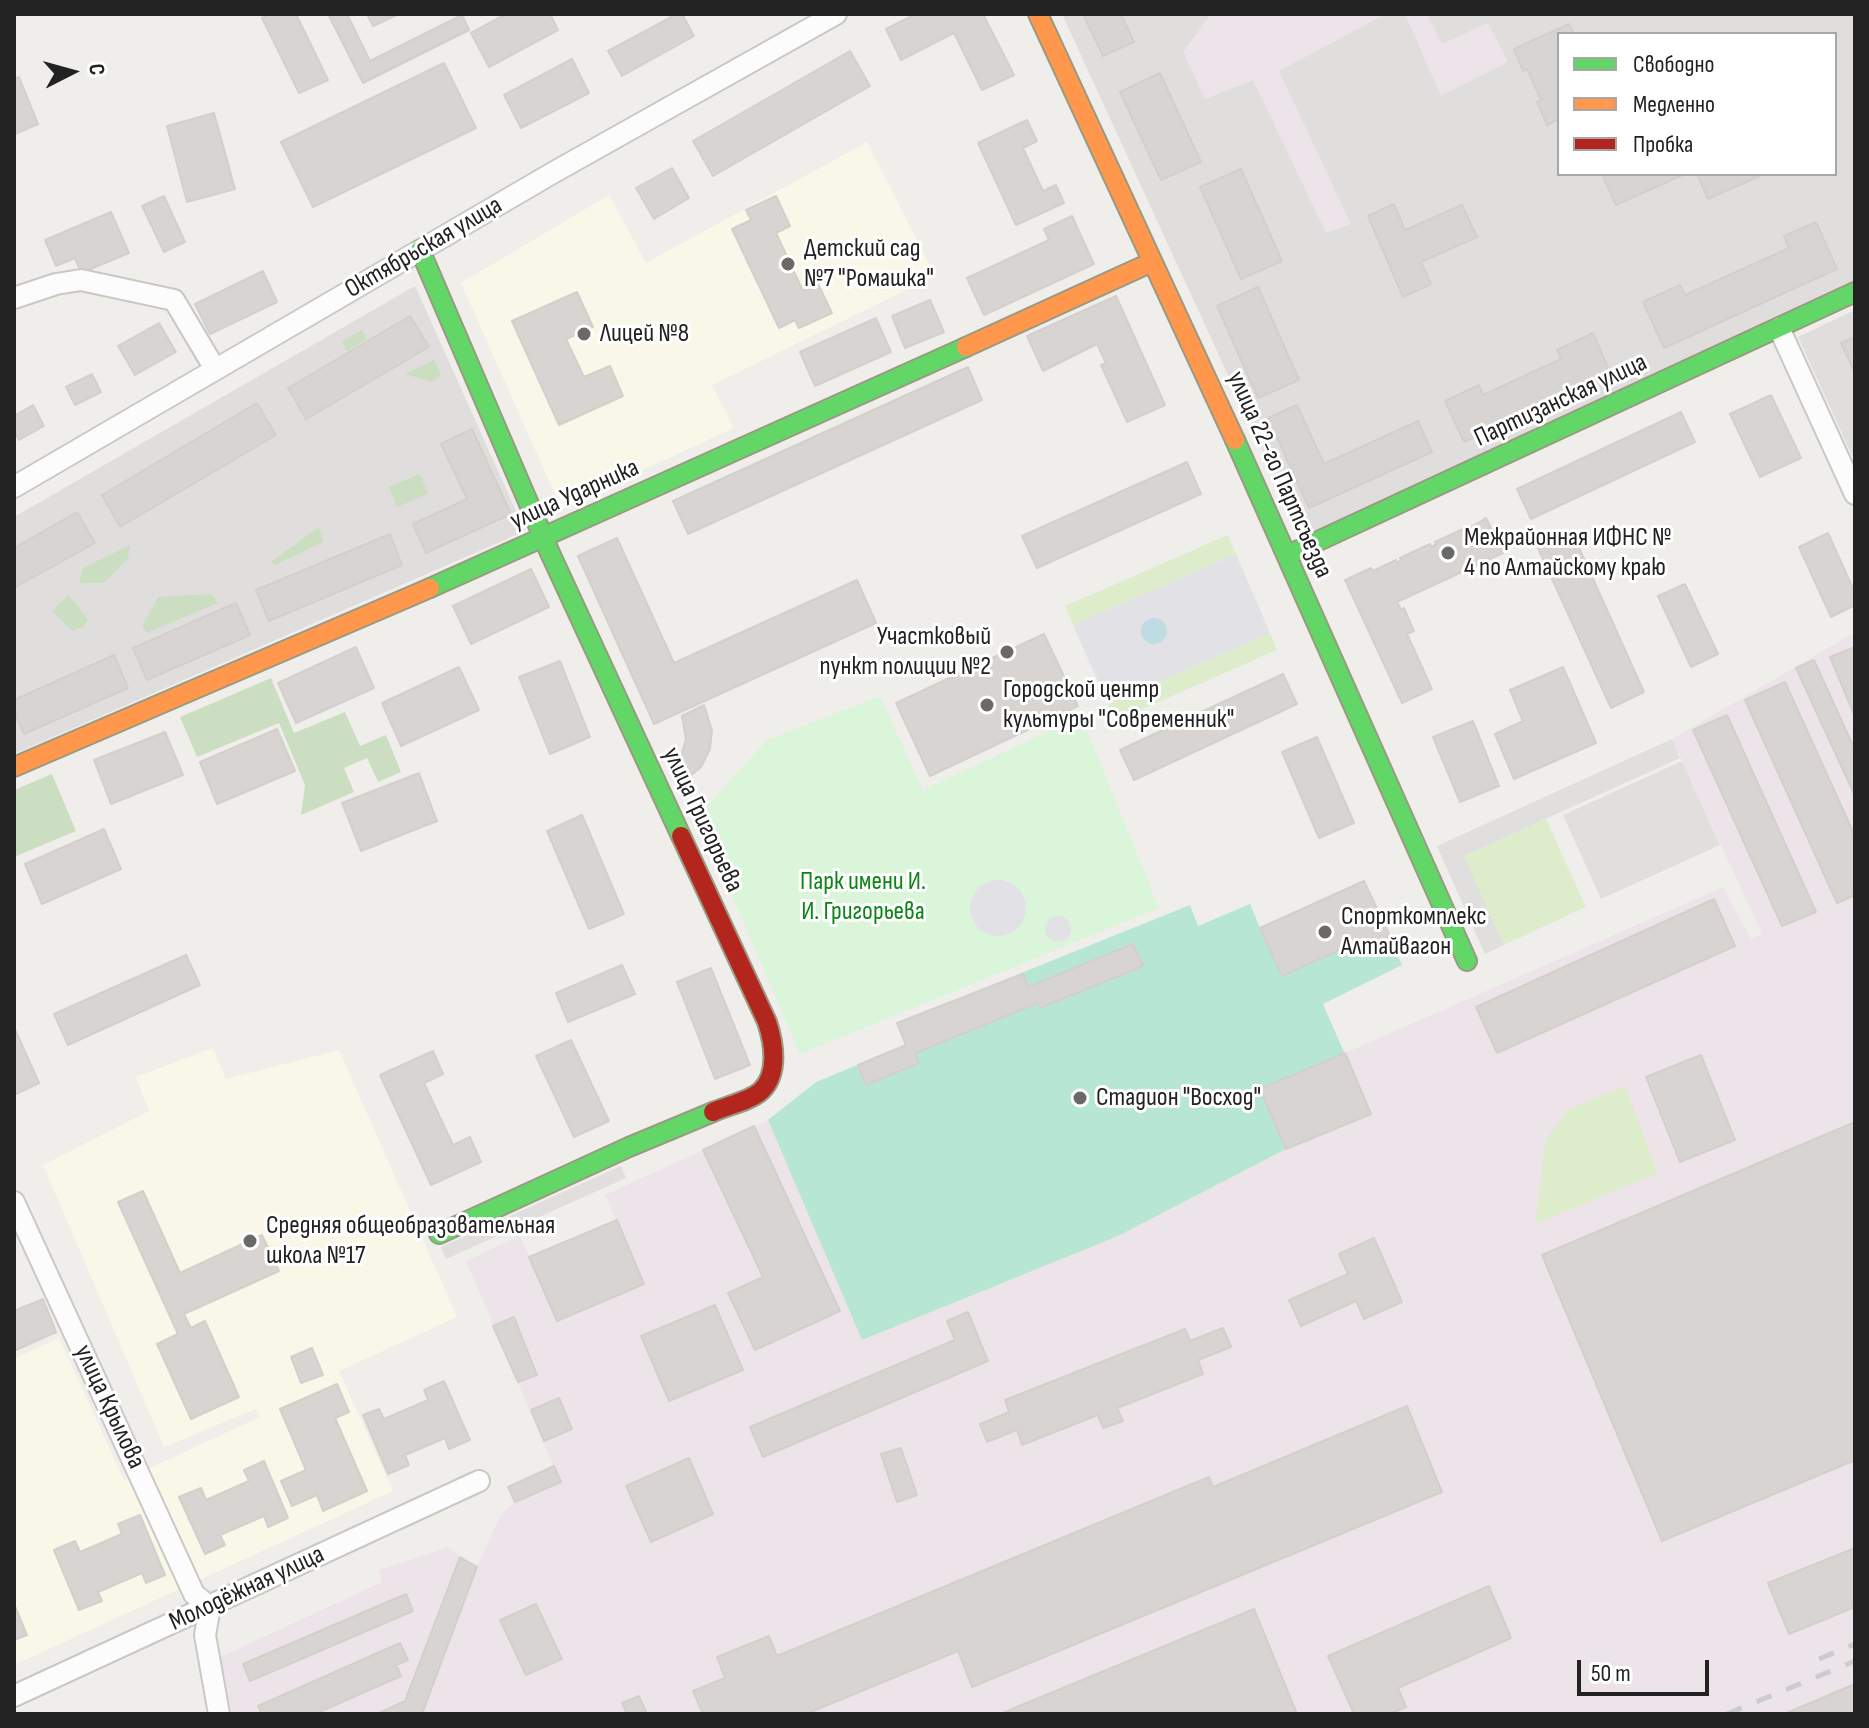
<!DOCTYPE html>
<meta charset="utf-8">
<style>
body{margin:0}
#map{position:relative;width:1869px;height:1728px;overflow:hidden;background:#f0eeeb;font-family:"Sofia Sans Condensed",sans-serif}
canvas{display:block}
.frame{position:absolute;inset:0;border:16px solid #222;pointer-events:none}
.legend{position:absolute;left:1557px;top:32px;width:280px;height:144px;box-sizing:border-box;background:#fff;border:2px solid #a7a7a7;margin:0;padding:10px 14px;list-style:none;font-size:24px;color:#222}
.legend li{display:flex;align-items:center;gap:16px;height:40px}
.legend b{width:40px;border:2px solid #a7a7a7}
.north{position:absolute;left:32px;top:32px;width:80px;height:80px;-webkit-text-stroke:6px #fff;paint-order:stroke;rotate:84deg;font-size:22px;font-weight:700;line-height:32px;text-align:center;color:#222}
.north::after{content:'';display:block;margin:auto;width:28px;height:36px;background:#222;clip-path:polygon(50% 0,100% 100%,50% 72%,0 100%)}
.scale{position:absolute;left:1577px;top:1660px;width:132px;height:36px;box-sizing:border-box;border:4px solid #222;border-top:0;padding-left:10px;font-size:24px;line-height:28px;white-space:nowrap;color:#222;-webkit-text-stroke:6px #fff;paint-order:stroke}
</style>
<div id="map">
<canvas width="1869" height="1728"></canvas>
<div class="frame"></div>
<ul class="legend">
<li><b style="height:10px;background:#63d668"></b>Свободно</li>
<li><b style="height:10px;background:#ff974d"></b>Медленно</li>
<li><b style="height:10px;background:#b3261e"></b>Пробка</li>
</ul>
<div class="north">С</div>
<div class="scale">50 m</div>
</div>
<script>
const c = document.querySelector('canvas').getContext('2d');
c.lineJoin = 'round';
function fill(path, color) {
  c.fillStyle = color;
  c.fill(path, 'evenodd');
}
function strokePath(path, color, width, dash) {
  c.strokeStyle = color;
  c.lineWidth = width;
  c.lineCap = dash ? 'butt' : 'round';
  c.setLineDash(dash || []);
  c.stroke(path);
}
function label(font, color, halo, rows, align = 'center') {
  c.font = font + ' "Sofia Sans Condensed",sans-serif';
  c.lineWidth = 6;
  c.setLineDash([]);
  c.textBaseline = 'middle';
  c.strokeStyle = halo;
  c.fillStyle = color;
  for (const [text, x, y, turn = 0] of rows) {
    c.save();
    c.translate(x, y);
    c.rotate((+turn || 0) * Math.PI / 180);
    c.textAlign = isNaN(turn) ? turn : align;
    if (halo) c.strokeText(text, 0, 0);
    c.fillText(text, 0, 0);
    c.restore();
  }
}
const residential = new Path2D(`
 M1062,14H1855V282L1302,536ZM1559,34H1835V174H1559Z
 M415,286L525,531L14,754V517Z
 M1855,310V462L1798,337Z`);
const industrial = new Path2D(`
 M1211,14H1386L1279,71L1351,224L1326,233L1253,80L1205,99L1183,52Z
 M1405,14H1427L1442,44L1488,23L1508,62L1441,96Z
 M1855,632V1714H232L218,1658L382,1582L379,1570L448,1547L460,1557L477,1566L501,1515L515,1502L560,1482L466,1261L519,1236L530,1257L616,1220L605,1195L768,1120L863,1339L1118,1236L1286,1149L1370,1114L1345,1053L1723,887L1751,939L1762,934L1672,739Z`);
const education = new Path2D(`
 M867,142L935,276L712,385L734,428L561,508L461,283L609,195L646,263Z
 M213,1048L226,1079L339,1050L457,1317L339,1371L393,1491L14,1665V1359L59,1338L124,1480L260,1417L256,1409L164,1447L43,1165L149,1111L136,1077Z`);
const grass = new Path2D(`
 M1228,535L1236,554L1073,625L1065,606Z
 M1270,633L1277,650L1115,721L1108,704Z
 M1546,819L1586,907L1504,945L1464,856Z
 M1625,1086L1658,1173L1535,1224L1546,1139L1569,1109Z`);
const forest = new Path2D(`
 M362,330L367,339L347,351L342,341Z
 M434,360L441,376L432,382L405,374Z
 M420,474L428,494L397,507L389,487Z
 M319,527L323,542L275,565L272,561Z
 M130,545L128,558L104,583H79L83,568Z
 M211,594L218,603L147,633L142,627L158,597Z
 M68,595L88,619L84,627L72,631L52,611Z
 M271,678L294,733L345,712L360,746L386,735L401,772L378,782L367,758L344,768L354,792L301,815L305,785L279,723L197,757L180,717Z
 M52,774L76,831L14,857V790Z`);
const park = new Path2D(`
 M880,696L923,790L1081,716L1159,908L800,1054L698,816L767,740Z`);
const pitch = new Path2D(`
 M1364,881L1402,965L1323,1004L1371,1114L1286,1149L1118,1236L862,1340L768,1120L816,1082L906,1045L897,1023L1190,905L1198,926L1250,904L1260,928Z`);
const parking = new Path2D(`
 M1672,739L1680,758L1464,856L1504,945L1485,954L1437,846Z
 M1682,761L1720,845L1601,899L1563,815Z
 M621,1166L626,1178L446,1259L441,1247Z`);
const plaza = new Path2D(`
 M1236,554L1270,633L1108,704L1073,625Z
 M970 908a28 28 0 1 1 56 0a28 28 0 1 1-56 0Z
 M1045 929a13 13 0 1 1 26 0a13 13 0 1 1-26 0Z`);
const water = new Path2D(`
 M1141 631a13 13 0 1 1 26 0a13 13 0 1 1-26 0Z`);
const building = new Path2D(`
 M271,14H296L328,80L299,93L262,18Z
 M328,14H347L370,61L462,15L469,30L363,83Z
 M367,14H399L373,26Z
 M506,14H550L558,30L489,67L471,33Z
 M677,14H682L694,36L622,76L608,51Z
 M916,14H983L1014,75L982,90L954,33L901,60L886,29Z
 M1083,14H1121L1134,42L1103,56Z
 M1569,24L1574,34H1559V119L1547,125L1537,102L1541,100L1527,69L1523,71L1514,49Z
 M850,51L870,86L713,176L693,141Z
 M572,59L589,93L521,128L504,95Z
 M444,63L476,128L313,207L281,142Z
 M1160,73L1201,162L1161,180L1120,92Z
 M19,77L38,124L15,134L14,79Z
 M214,113L235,189L187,202L167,126Z
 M1027,120L1037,141L1023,148L1043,191L1056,185L1064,203L1016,225L978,143Z
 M672,168L689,198L654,219L636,188Z
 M1241,169L1282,261L1241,279L1200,187Z
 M1602,174H1685L1616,205Z
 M1697,174H1764L1708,199Z
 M164,196L185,242L164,252L142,206Z
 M776,196L790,226L776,233L803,291L818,284L832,313L799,328L795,320L779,328L732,229L751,220L746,210Z
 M1394,204L1405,230L1462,205L1477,237L1421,262L1431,284L1403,297L1368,216Z
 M111,212L129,253L81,273L75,258L56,266L45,240Z
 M1072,216L1094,264L984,315L967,278L1049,240L1044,229Z
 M1816,222L1837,269L1664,348L1643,302L1680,285L1685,295L1789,248L1784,236Z
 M263,271L277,302L210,334L195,304Z
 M1258,287L1299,380L1258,398L1217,306Z
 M577,292L593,327L566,339L584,377L610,366L623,396L559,425L512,321Z
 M1116,296L1165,405L1127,422L1101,365L1106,363L1097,344L1043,371L1027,336Z
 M930,300L944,332L905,348L892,316Z
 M410,316L429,347L306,419L288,388Z
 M876,318L891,352L815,386L800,352Z
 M159,323L176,352L135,375L118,346Z
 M1593,333L1611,374L1464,442L1445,401L1479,385L1483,395L1561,359L1557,350Z
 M1855,337V373L1841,343Z
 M968,367L982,400L688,534L673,501Z
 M92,374L101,392L75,405L66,387Z
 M1771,395L1801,458L1760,477L1730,414Z
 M257,403L276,435L120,527L102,495Z
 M33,405L44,426L19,440L14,431V416Z
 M1297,405L1324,464L1418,421L1432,452L1309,508L1268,418Z
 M1681,412L1695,442L1531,519L1517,489Z
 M472,429L511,514L426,553L413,524L467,499L441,444Z
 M1187,462L1201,494L1037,568L1022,536Z
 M77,512L95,543L14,588V548Z
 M1486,518L1503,553L1397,602L1401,610L1404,608L1414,631L1407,634L1432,689L1402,703L1345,580L1371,568L1373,571L1396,560L1397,563L1401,560L1400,558L1430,544L1431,547L1436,544L1435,542L1463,529L1464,531Z
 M1571,530L1644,692L1611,708L1537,546Z
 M1828,533L1855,593V605L1831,617L1799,547Z
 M390,534L402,565L269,621L256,590Z
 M617,538L674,663L857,580L876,623L654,724L578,556Z
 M531,569L549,607L471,644L453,606Z
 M1685,584L1718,654L1691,667L1658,596Z
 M236,603L250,635L147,680L133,648Z
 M1044,634L1078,706L930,776L896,703Z
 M356,647L374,688L296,723L278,683Z
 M1855,647V717L1830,657Z
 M114,655L128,688L24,734L14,711V700Z
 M1814,660L1855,750V796L1796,668Z
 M560,661L590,737L550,754L519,677Z
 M459,667L479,710L401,746L382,703Z
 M1563,667L1596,743L1514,779L1495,734L1523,721L1510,690Z
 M1283,674L1297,704L1134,780L1120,750Z
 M1785,682L1855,836V895L1837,903L1745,700Z
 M704,705L712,730L710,749L701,767L689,777L683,778L672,762L682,753L686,739L682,716Z
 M1727,715L1816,912L1782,926L1693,730Z
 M1473,721L1499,786L1460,802L1433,737Z
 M277,729L295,771L217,804L200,762Z
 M165,732L183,775L111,804L94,760Z
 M1317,737L1354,823L1319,838L1282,752Z
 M419,773L437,821L361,851L342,803Z
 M582,815L624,914L589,929L547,831Z
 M104,829L121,869L42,904L25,864Z
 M1364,881L1390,936L1364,948L1361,940L1282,976L1260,928Z
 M1714,899L1735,946L1497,1053L1476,1007Z
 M1133,944L1143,966L1040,1008L1038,1003L915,1053L919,1063L866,1085L858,1065L906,1045L897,1023L1023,974L1028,987Z
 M186,955L200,985L68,1045L54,1014Z
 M622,965L635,994L568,1022L556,993Z
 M711,968L750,1065L715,1079L677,982Z
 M14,1027L39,1083L14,1095Z
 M571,1040L609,1121L574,1137L536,1056Z
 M433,1051L443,1074L424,1083L453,1145L470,1137L481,1162L431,1185L380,1075Z
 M1345,1053L1371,1114L1286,1149L1260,1089Z
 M1701,1055L1735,1140L1680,1162L1646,1077Z
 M1855,1122V1460L1662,1541L1542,1255Z
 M754,1126L840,1311L755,1350L728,1293L763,1277L703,1150Z
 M143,1191L180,1273L262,1235L279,1271L184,1314L191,1328L205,1321L239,1397L191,1419L157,1344L178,1334L118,1202Z
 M617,1220L644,1284L557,1321L529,1257Z
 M1374,1238L1402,1302L1364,1319L1356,1301L1301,1326L1289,1300L1348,1274L1339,1254Z
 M43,1299L56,1332L14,1351V1311Z
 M715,1305L743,1370L669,1401L641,1336Z
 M968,1312L988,1361L763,1457L750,1427L955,1340L947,1321Z
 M514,1317L537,1375L518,1382L493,1326Z
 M1223,1328L1231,1347L1198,1360L1203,1374L1117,1408L1123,1421L1103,1428L1098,1415L1022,1445L1017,1430L987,1442L980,1424L1009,1412L1005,1400L1185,1329L1190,1341Z
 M312,1348L323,1375L301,1383L291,1357Z
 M444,1381L470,1440L449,1449L445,1438L405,1455L409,1465L388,1474L363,1415L379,1409L384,1419L428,1400L424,1390Z
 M337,1384L349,1412L335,1418L367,1491L323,1511L317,1495L292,1506L281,1481L306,1470L280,1409Z
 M559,1398L572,1429L544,1441L531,1410Z
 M1407,1406L1442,1492L972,1687L958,1651L806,1714H703L693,1691L725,1678L717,1657L769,1636L777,1656L1209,1477L1213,1487Z
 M901,1448L917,1495L897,1502L881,1454Z
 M689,1458L713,1514L651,1542L626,1486Z
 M264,1461L288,1518L268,1527L264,1516L220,1535L225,1545L205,1554L179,1497L201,1488L206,1500L249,1481L244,1470Z
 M554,1466L561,1482L515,1502L508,1487Z
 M140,1515L165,1575L146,1583L142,1573L98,1592L102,1601L79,1610L54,1550L75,1541L80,1552L122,1534L118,1524Z
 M1855,1548V1607L1789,1634L1768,1583Z
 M460,1557L477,1567L422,1714H377L405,1701Z
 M1489,1586L1511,1638L1398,1688L1406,1707L1390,1714H1354L1328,1656Z
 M406,1594L413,1611L250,1681L243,1664Z
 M14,1604L27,1635L14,1640Z
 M536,1604L562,1659L526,1675L500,1620Z
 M1254,1609L1297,1714H1000Z
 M400,1643L408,1660L396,1665L401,1676L315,1714H262L258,1706Z
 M1855,1684V1714H1784Z
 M639,1696L647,1714H627L622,1703Z`);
const street = new Path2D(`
 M14,298L56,284L81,280L174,300L215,369
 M1779,328L1855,494
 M14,487L556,171L836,14
 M14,1202L194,1594L210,1607L205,1635L219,1714
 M14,1696L479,1481`);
const fast = new Path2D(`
 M420,250L550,553L681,836
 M1235,440L1467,961
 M1288,555L1855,292
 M430,588L966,347
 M439,1234L629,1147L713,1112`);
const slow = new Path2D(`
 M1038,14L1235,440
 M966,347L1152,262
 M14,767L430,588`);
const jam = new Path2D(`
 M681,836L767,1022C774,1043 779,1074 761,1091C750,1101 726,1106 713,1112`);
const rail = new Path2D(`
 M1819,1659L1855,1644
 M1727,1714L1855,1661`);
const markers = [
 [788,264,8,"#6a6968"],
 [584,334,8,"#6a6968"],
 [1448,553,8,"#6a6968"],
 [1007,652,8,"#6a6968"],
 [987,705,8,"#6a6968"],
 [1325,932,8,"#6a6968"],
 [1080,1098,8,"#6a6968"],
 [250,1241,8,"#6a6968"]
];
const streetNames = [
 ["Октябрьская улица",424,248,-30],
 ["Партизанская улица",1561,401,-25],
 ["улица 22-го Партсъезда",1279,475,66],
 ["улица Ударника",575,495,-24],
 ["улица Григорьева",702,820,65],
 ["улица Крылова",109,1407,65],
 ["Молодёжная улица",247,1589,-25]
];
const poiNames = [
 ["Детский сад",804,249],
 ["№7 \"Ромашка\"",804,279],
 ["Лицей №8",600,334],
 ["Межрайонная ИФНС №",1464,538],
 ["4 по Алтайскому краю",1464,568],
 ["Участковый",991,637,"right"],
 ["пункт полиции №2",991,667,"right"],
 ["Городской центр",1003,690],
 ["культуры \"Современник\"",1003,720],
 ["Спорткомплекс",1341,917],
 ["Алтайвагон",1341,947],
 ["Стадион \"Восход\"",1096,1098],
 ["Средняя общеобразовательная",266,1226],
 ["школа №17",266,1256]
];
const parkNames = [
 ["Парк имени И.",863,882],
 ["И. Григорьева",863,912]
];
fill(residential, '#dfdedc');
fill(industrial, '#ede4e9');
fill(education, '#f8f7e8');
fill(grass, '#ddeccb');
fill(forest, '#cbdec1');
fill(park, '#daf5da');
fill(pitch, '#b7e6d2');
fill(parking, '#e0dfde');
fill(plaza, '#e2e1e5');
fill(water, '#bfdbe3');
fill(building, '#d7d4d2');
strokePath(building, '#d3d0cc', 2);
strokePath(street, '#c9c8c7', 24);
strokePath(fast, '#999a82', 22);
strokePath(slow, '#999a82', 22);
strokePath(jam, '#999a82', 22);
strokePath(street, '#fdfcfc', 20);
strokePath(fast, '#63d668', 18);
strokePath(slow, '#ff974d', 18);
strokePath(jam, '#b3261e', 18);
strokePath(rail, '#ccc', 5, [16, 16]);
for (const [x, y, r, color] of markers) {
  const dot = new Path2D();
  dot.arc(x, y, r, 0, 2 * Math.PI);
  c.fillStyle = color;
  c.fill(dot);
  strokePath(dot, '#fff', 3);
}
label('26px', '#222', '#fff', streetNames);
label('26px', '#222', '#fff', poiNames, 'left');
label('26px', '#0c8416', '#fff', parkNames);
</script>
